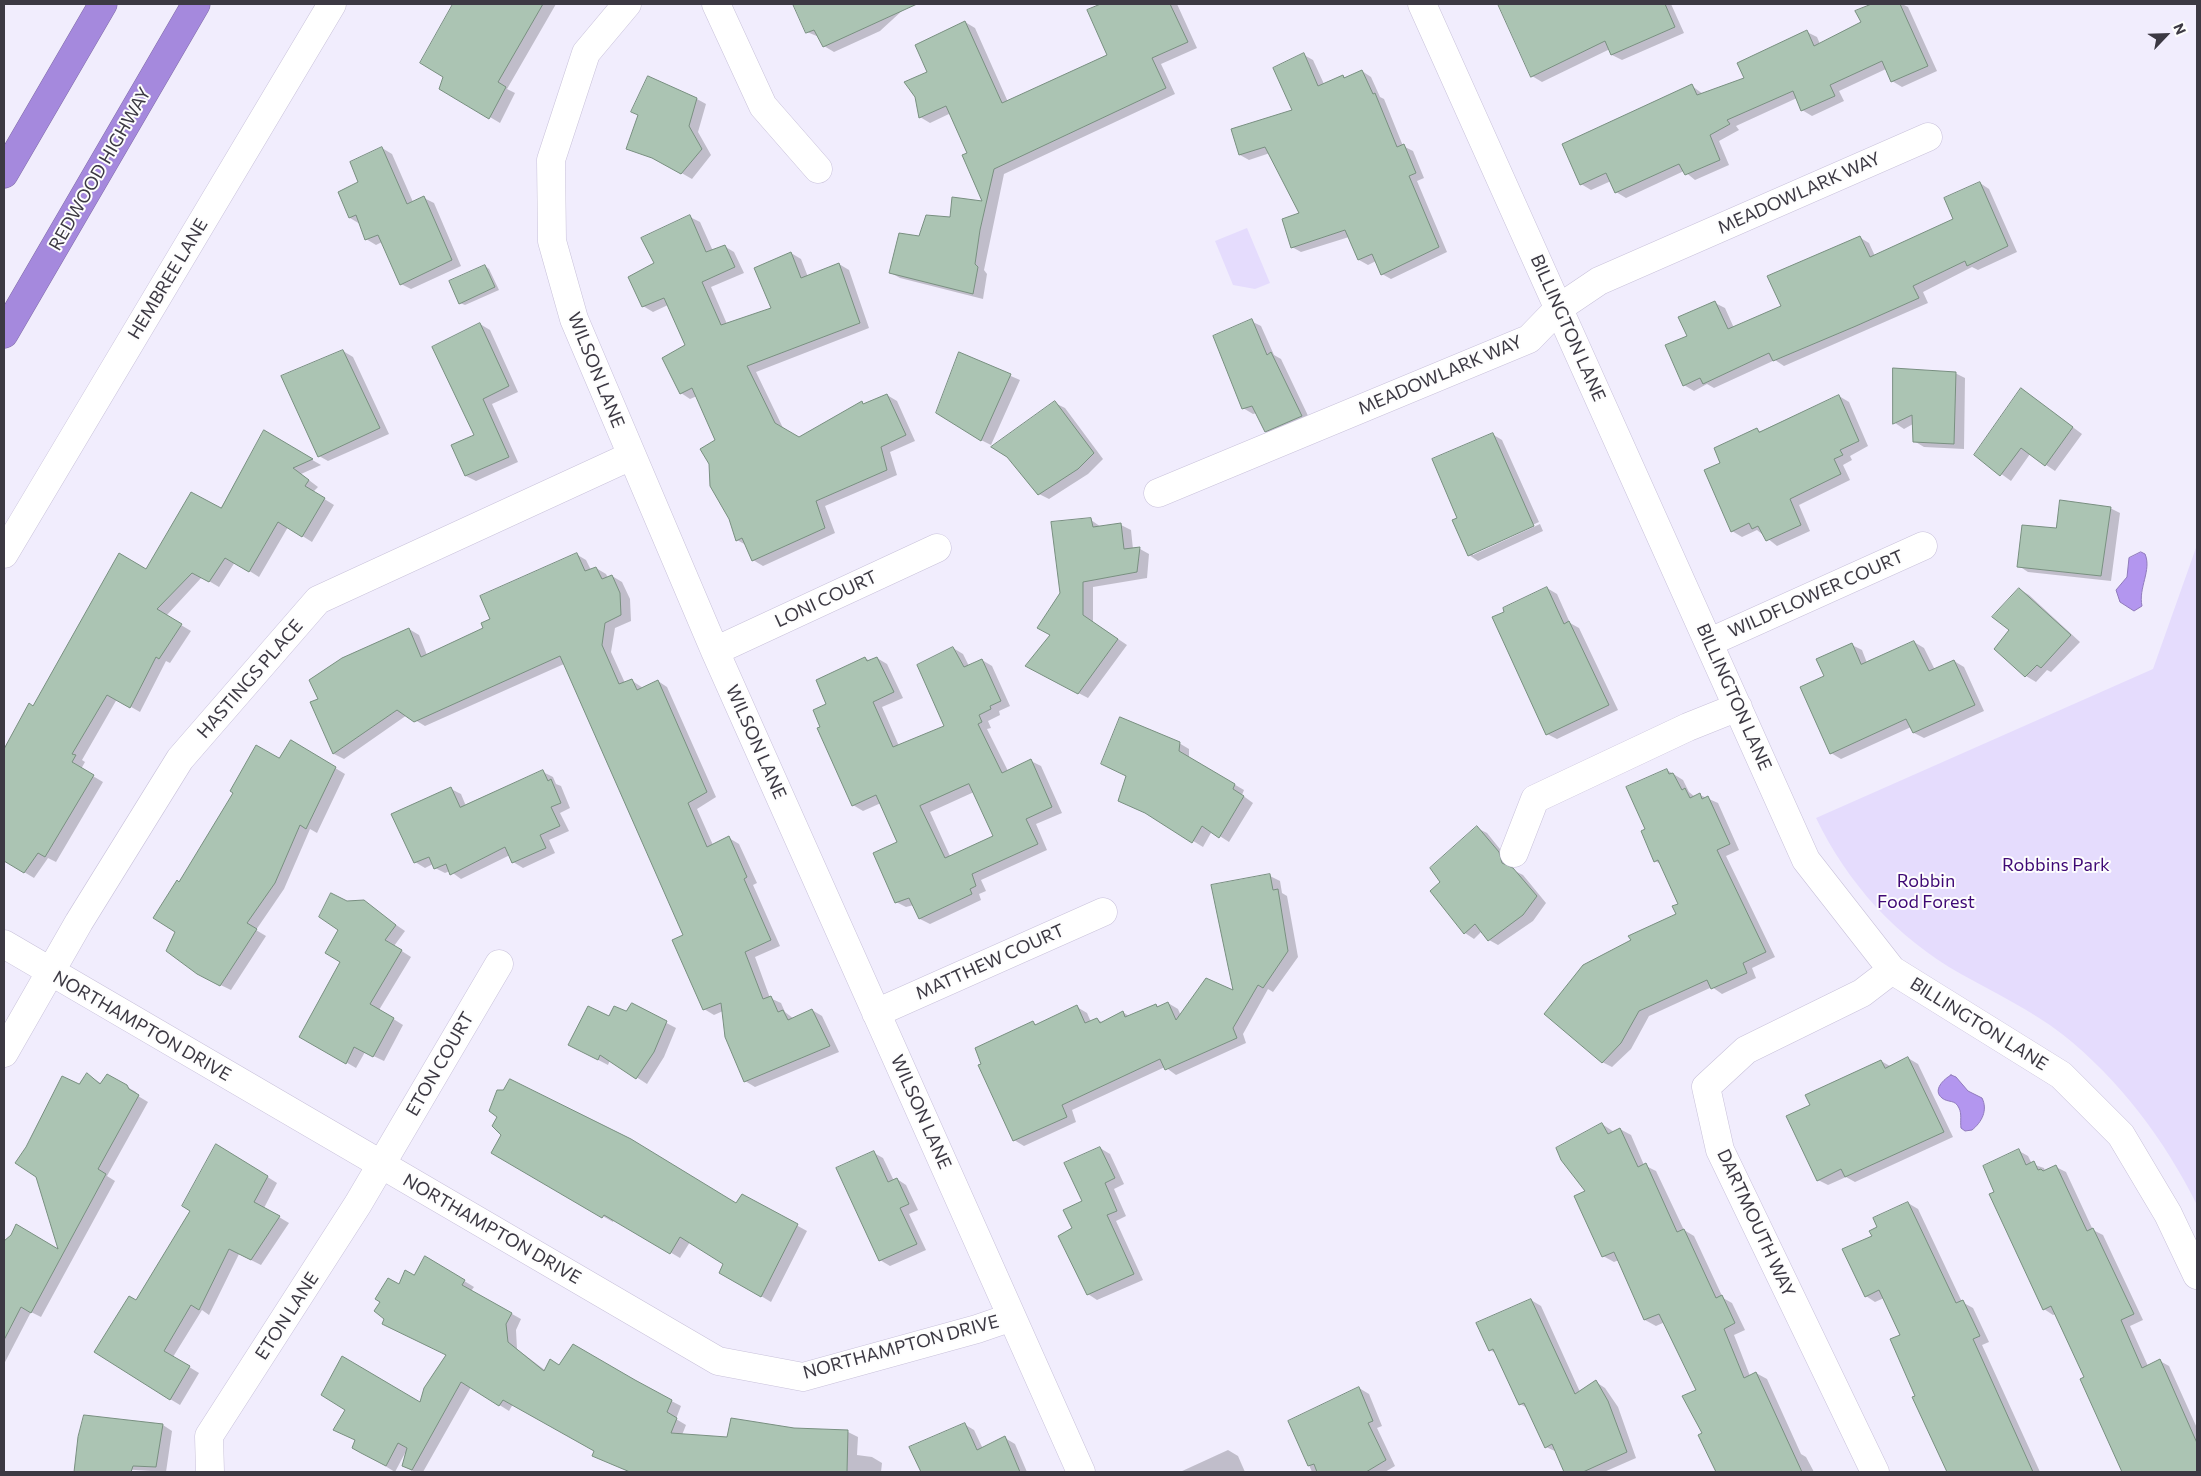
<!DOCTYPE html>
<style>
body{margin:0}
#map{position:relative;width:2201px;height:1476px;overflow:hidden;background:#f1edfd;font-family:Commissioner,sans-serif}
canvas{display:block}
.frame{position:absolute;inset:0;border:5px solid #3c3943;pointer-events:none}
.north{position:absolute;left:2141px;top:10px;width:50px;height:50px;-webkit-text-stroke:4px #fdfdfd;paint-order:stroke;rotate:66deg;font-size:14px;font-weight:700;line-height:20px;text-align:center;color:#3c3943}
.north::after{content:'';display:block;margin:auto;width:18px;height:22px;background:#3c3943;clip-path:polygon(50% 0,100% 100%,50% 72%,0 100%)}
</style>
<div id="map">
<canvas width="2201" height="1476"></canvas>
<div class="frame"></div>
<div class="north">N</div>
</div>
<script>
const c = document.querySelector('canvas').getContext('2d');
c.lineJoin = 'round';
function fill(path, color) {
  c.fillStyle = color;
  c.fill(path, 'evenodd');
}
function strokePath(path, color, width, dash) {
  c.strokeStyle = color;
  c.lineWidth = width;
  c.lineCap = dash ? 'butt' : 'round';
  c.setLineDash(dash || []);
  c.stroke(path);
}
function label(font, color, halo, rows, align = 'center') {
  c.font = font + ' Commissioner,sans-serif';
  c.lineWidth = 4;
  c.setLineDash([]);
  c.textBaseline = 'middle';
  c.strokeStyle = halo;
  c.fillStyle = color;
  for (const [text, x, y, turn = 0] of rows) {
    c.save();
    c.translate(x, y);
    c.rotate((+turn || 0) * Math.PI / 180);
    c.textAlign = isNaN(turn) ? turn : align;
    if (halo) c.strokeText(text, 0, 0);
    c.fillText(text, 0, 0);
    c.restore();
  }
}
const green = new Path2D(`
 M1247,228L1270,283L1255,289L1233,285L1215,241Z
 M2197,545V1205C2165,1140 2119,1079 2062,1034C2031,1010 1995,993 1961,974C1896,937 1848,884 1816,818L2153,669Z`);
const water = new Path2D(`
 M2141,552L2145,554C2152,570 2138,588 2142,606L2134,611L2120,602L2116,590L2127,577L2129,558Z
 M1951,1075L1956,1077L1968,1091L1982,1098C1988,1110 1982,1122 1972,1130L1965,1131L1961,1128C1960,1121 1962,1114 1959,1108C1955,1099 1948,1103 1942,1098C1932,1090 1944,1079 1951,1075Z`);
const shadow = new Path2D(`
 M454,4H556L507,89L515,93L500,123L441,88L444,76L422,62Z
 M794,4H895L904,9L880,31L834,52L824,46L819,37L807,32Z
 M1105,4H1177L1197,48L1161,64L1175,94L1004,174L984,270L987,274L983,299L900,278L891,273L920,237L984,202L969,153L951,113L930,123L920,117L929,73L965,22L975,28L1008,102L1109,56L1089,11Z
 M1513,4H1671L1684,33L1622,60L1612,55L1610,49L1542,82L1532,76L1502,9Z
 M1894,4H1902L1908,7L1937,71L1902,87L1892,81L1886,69L1839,91L1844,101L1812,116L1802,110L1797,98L1736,126L1739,130L1719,141L1729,165L1695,180L1684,171L1626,198L1616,192L1611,181L1591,190L1581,184L1692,86L1703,94L1746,79L1807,32L1817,37L1820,44Z
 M1304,55L1313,60L1324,84L1343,76L1346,78L1362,71L1371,77L1380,97L1384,99L1403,146L1413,151L1424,178L1417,181L1447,252L1391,279L1382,274L1376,261L1368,265L1359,260L1349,237L1301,252L1292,247L1300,214L1270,153L1249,160L1240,155L1294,111Z
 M697,99L706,104L698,132L711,155L692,179L664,163L628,148Z
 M382,148L392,154L413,202L424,198L434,203L461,266L411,289L401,284L382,242L376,245L366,239L360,224L350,218L339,193L360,183Z
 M1980,183L1989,189L2017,252L1978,270L1972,267L1923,292L1928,303L1784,366L1775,360L1714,388L1707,384L1694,391L1684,385L1689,336L1715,303L1725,308L1734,328L1783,306L1859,237L1869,243L1875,256L1954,220Z
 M690,217L700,222L713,251L724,246L734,252L744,273L711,287L727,324L773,309L791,253L801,259L808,277L839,264L849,270L869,328L756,372L784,430L799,439L862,403L865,405L887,395L897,401L915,441L890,452L897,475L825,506L835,533L763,566L753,560L746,545L737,540L716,440L697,396L690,399L681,393L686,346L668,305L653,312L643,306L656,263Z
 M485,266L489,269L499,290L465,305L460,303Z
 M1251,321L1261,326L1274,355L1281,359L1311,422L1275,437L1266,431L1257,413L1253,414L1243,408Z
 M480,324L490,330L518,392L492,404L518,462L476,481L466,476L476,435Z
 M343,351L353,357L389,434L328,461L319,456Z
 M960,354L1020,380L991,445L981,440Z
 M1955,373L1965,378L1964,449L1924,447L1914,441L1913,424L1904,429L1895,423Z
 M1839,396L1849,402L1868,446L1850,456L1852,460L1843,465L1850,480L1799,505L1810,531L1777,546L1757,530L1742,537L1732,531L1722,464L1757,430L1762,432Z
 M2031,396L2082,434L2055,471L2030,454L2011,481L1975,455Z
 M1055,403L1065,408L1103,459L1088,474L1049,499L1039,494Z
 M264,432L321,465L301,474L318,487L313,492L334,505L312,542L288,527L259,577L235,562L219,587L202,577L166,616L191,631L170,663L166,661L140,712L117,699L82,760L85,762L81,769L103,782L56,862L48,858L34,878L4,860V751L29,705L34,707L146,570L221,510Z
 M1492,434L1502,440L1539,522L1473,552V555L1540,524L1543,531L1478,561L1469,555L1458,519Z
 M2110,508L2120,513L2111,581L2028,572L2019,566L2058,529Z
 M1091,520L1101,527L1121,525L1131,530L1133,549H1140L1149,554L1147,578L1093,587V622L1127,645L1088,698L1036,671L1051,635L1061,593Z
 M576,554L586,560L591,570L596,568L606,574L608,578L612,576L622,582L630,599L631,621L615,628L611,652L625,683L631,680L643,688L658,681L667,687L716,797L697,809L713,845L729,838L739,844L757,883L753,885L780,946L755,957L770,998L781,1003L785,1012L794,1019L812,1010L822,1016L839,1052L755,1087L745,1081L723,1011L714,1015L704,1009L685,936L564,664L425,726L407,715L344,759L334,754L312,703L320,700L409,629L419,635L427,655L485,628L492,620Z
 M1547,588L1557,594L1570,623L1579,628L1618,710L1557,739L1547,734Z
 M2019,589L2029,595L2080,642L2051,672L2047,670L2036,682L2026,676L1995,649L2011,630Z
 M1914,642L1924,648L1935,670L1954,661L1964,667L1984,711L1924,738L1914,733L1911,727L1841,759L1831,753L1826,677L1852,645L1862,650L1867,663Z
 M953,648L963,654L969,666L982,660L992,666L1010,706L999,711L1000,715L988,721L991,728L987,729L1008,771L1031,761L1041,766L1062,813L1036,824L1047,850L981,880L986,891L979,894L981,900L930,924L920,919L914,905L906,907L896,902L899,843L881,803L863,811L853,805L822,728L828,705L865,658L870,661L877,658L887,664L903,698L882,707L899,746L946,726ZM974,792L995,837L950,856L930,812Z
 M291,741L345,774L317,833L310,829L284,889L256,930L266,936L231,990L208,979L177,932L180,883L279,760Z
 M1179,743L1189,749V758L1244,790L1242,795L1253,803L1229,842L1212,831L1203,847L1154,817L1119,801Z
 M1667,770L1683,780L1689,792L1695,797L1700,795L1718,803L1739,850L1726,856L1775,957L1752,968L1756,978L1722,994L1712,987L1649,1016L1631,1049L1612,1067L1602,1062L1632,941L1678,914L1679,904L1662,865L1655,861L1646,830Z
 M543,772L553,777L556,784L561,786L570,808L560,813L569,831L549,840L555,853L523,868L513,862L510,855L461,879L450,871L445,873L435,868L433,864L425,868L415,862L451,789L461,794L466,806Z
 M1477,828L1487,833L1508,859L1511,869L1523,875L1546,903L1533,921L1498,945L1489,940L1482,931L1474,939L1465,933L1442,882Z
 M1270,876L1280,881L1282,893L1287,896L1298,957L1273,992L1268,989L1243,1034L1246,1043L1176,1075L1165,1067L1072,1110L1076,1122L1024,1146L1014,1140L1033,1023L1037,1025L1077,1007L1087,1013L1091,1022L1097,1019L1103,1023L1123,1012L1130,1017L1156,1005L1159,1007L1168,1003L1178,1009L1181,1016L1234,992Z
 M347,902H363L405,931L394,946L411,957L379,1010L403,1025L384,1061L365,1052L356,1068L301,1036L342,962L340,929Z
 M632,1005L676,1028L664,1057L647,1084L610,1060L608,1065L579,1050L609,1018L627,1013Z
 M1908,1058L1918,1064L1953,1137L1855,1182L1846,1177L1828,1185L1818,1180L1811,1106L1881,1061L1890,1066Z
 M88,1075L102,1084L108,1076L136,1092L138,1096L148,1102L107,1176L115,1181L41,1317L31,1312L4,1364V1253L17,1226L60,1251L79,1086Z
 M1602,1124L1614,1132L1620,1129L1631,1135L1644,1165L1656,1171L1684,1230L1694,1236L1723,1298L1732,1303L1745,1330L1734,1335L1750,1376L1756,1373L1767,1379L1801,1454L1806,1457L1814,1472H1717L1700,1436L1704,1433L1697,1390L1665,1322L1656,1326L1645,1320L1619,1260L1614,1262L1603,1256L1587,1191Z
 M1100,1148L1110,1154L1124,1184L1114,1189L1126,1216L1116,1221L1143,1280L1097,1300L1088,1294L1074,1229Z
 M227,1151L277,1183L264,1208L289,1223L261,1265L239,1254L209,1315L202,1310L173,1357L199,1373L180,1405L170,1399L136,1302Z
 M2019,1151L2028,1156L2032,1164L2044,1168L2045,1171L2056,1167L2066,1172L2093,1230L2103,1235L2143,1320L2130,1326L2148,1366L2160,1361L2169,1366L2197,1428V1472H2123L2082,1380L2085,1378L2056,1314L2053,1315L2044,1309L1995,1192Z
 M492,1152L736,1204L742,1195L807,1231L771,1302L721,1272L725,1264L690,1242L680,1258L614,1219L613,1222Z
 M874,1153L883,1158L894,1181L897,1179L906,1185L918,1210L909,1214L926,1250L890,1266L880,1260Z
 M1908,1203L1918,1209L1962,1302L1973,1308L1989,1342L1982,1345L2040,1472H1954L1917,1396L1902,1335L1884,1298L1875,1302L1866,1296L1873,1237L1879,1228Z
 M435,1263L474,1287L471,1291L521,1319L516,1330L517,1349L546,1371L560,1366L637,1383L681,1406L676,1419L686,1425L682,1435L728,1439L794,1429L848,1432L858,1437L857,1455L872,1457L882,1463L881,1472H630L594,1455L596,1451L513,1404L509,1411L471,1387L423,1472H415L403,1466L405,1453L395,1472L354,1447L421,1404L447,1355L399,1285Z
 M1531,1300L1541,1306L1580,1392L1596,1382L1605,1388L1618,1407L1636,1458L1604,1472H1566L1557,1452L1546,1447L1529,1409L1520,1404L1497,1354L1490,1350Z
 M1359,1388L1369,1394L1382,1426L1377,1428L1395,1466L1385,1472H1312L1290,1421Z
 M964,1424L974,1430L983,1449L1005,1438L1015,1444L1027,1472H922L911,1448Z
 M163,1425L172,1431L166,1472L120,1469L121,1472H75L79,1437Z
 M1228,1450L1238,1456L1245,1472H1180Z`);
const building = new Path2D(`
 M453,4H543L498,82L506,87L489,119L439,89L443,77L420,63Z
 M793,4H917L823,47L814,30L806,33Z
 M1101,4H1170L1188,42L1152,58L1166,88L994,169L980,230L975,264L978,267L973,294L889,273L899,233L919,236L926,215L950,217L952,197L982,201L962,155L967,153L946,106L919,118L915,97L904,82L927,72L915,45L965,21L1002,103L1107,55L1087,10Z
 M1498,4H1665L1675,27L1611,55L1605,41L1531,77Z
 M1872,4H1900L1928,66L1891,82L1882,61L1830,85L1835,96L1801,111L1793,91L1727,120L1730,124L1710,135L1720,160L1685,175L1679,164L1615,193L1606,173L1580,185L1562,144L1692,84L1697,95L1744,78L1737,63L1807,30L1814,46L1861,22L1855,11Z
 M1304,53L1318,86L1343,75L1344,78L1362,70L1373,94L1375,93L1397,147L1404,144L1416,173L1409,176L1439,247L1381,275L1372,254L1358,260L1345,230L1291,248L1282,219L1299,213L1265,147L1239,155L1231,129L1292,110L1273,68Z
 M648,76L697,98L689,126L702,149L681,174L652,158L626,149L638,115L631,112Z
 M382,147L407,204L424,196L452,260L400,285L378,235L365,240L356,215L349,218L338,192L358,182L350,162Z
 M1980,182L2008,246L1967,266L1965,261L1913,286L1919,298L1856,326L1773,361L1769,353L1703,384L1700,378L1683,386L1665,345L1687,336L1678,317L1715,301L1728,329L1781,306L1767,276L1860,236L1870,257L1953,219L1944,198Z
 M690,215L706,252L725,245L735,267L702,282L721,325L771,308L754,268L791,252L801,278L839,263L860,323L747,366L775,423L799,437L862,401L863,404L887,394L906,435L881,447L887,470L816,501L825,528L752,561L742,538L736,541L729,519L710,486L709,464L700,449L715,440L692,388L680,394L662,358L685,345L664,298L642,307L628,277L654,263L641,238Z
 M485,265L495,287L459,304L449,281Z
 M1252,319L1267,355L1271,352L1302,416L1265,432L1252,406L1242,409L1213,336Z
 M480,323L509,386L483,399L509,457L465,476L451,445L474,435L432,347Z
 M343,350L380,428L318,457L281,376Z
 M959,352L1011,374L981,441L936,413Z
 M1893,368L1956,372L1954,444L1913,442L1912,415L1893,424Z
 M2021,388L2073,427L2045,466L2021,448L2000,476L1974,455Z
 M1839,395L1859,441L1840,450L1843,455L1834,459L1841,474L1790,499L1801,525L1766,541L1758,526L1752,529L1749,523L1731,532L1704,470L1720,463L1714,448L1757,428L1759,432Z
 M1055,401L1094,453L1078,469L1038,495L1007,457L991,447Z
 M264,430L313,459L293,468L309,480L305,486L325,498L302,537L278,522L249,572L225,558L209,582L192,573L157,609L182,624L159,659L156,657L130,708L107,695L72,754L76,755L72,762L94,775L45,857L38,853L24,873L4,861V749L29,703L33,706L119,553L146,569L191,492L221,508Z
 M1493,433L1534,526L1468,556L1452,520L1457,518L1432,459Z
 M2060,500L2111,507L2101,576L2017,567L2022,525L2056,528Z
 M1091,518L1093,527L1121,523L1124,549L1140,547L1137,572L1083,582V615L1118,639L1078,694L1025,666L1050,635L1037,628L1060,593L1051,522Z
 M577,553L585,571L596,567L602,579L612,575L620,593L621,615L605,623L602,645L619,684L632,679L637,690L658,680L707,792L688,803L707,847L729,836L747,877L744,879L771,940L745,952L763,999L771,996L778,1012L783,1010L788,1020L812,1009L830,1046L744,1082L725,1037L721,1003L703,1010L672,940L683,935L560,656L414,722L397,710L333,754L310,702L318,699L309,680L342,658L409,628L421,657L483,628L481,623L490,619L480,596Z
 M1547,587L1564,624L1569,621L1609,705L1546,735L1492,617L1504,612L1503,608Z
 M2019,588L2071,635L2041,668L2037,665L2025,677L1994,649L2009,630L1992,617Z
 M1914,641L1929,671L1954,660L1975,705L1913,733L1906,719L1830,754L1800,687L1824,676L1816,659L1852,643L1861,664Z
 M953,647L964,667L982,659L1001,701L990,706L991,709L979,715L982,722L978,724L1002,773L1031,759L1052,807L1026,819L1038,844L972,874L976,886L970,889L972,894L919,919L909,898L895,903L873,853L897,842L876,795L852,806L817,728L820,727L813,710L826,704L816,680L865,657L867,661L877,657L894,692L873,702L893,747L944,726L917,665ZM969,784L993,836L945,858L920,806Z
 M1120,717L1180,742L1179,751L1235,784L1233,789L1244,796L1219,838L1202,826L1192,843L1145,813L1118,801L1126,776L1101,764Z
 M291,740L336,767L306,829L300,825L275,883L247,923L257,929L220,986L197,974L166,951L175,932L153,918L177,880L179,882L233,793L230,791L256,745L279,758Z
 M1667,769L1669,774L1673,773L1682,790L1685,788L1690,798L1700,793L1702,799L1708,796L1730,844L1717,850L1766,952L1743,963L1747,973L1711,989L1707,980L1639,1011L1621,1043L1602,1063L1544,1014L1583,965L1631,940L1628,936L1676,914L1672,906L1678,904L1658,860L1654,862L1641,831L1645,829L1626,787Z
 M543,770L548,781L551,779L561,803L551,807L560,826L540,835L546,848L512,863L505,847L450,875L446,864L434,869L429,857L414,863L391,814L451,787L460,807Z
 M1477,826L1499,852L1502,863L1513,868L1537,896L1523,915L1488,941L1475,924L1464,934L1430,891L1440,882L1430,868Z
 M1270,874L1273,890L1278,889L1288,951L1263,988L1258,985L1233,1028L1237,1038L1165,1070L1160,1059L1062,1105L1067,1117L1013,1141L978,1065L981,1064L975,1048L1033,1021L1035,1025L1077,1005L1085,1023L1097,1018L1100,1023L1123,1011L1125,1017L1156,1004L1157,1007L1168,1002L1176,1020L1206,978L1233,990L1211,885Z
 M331,893L347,901L364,900L396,925L385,940L402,950L370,1004L394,1018L373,1057L354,1047L346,1064L299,1037L340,962L325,953L338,930L319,917Z
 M632,1003L667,1021L654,1052L636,1079L600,1055L598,1060L568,1045L588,1006L609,1016L614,1006L626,1011Z
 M1908,1057L1944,1132L1845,1177L1841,1169L1817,1181L1786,1116L1810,1105L1805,1095L1881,1060L1885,1068Z
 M87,1073L100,1084L107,1074L127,1085L129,1089L139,1095L98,1169L106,1174L31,1313L21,1307L4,1340V1241L11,1235L16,1224L58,1249L36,1177L15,1163L26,1147L62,1076L79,1084Z
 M510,1079L631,1139L736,1203L742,1194L798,1224L761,1297L719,1273L723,1264L680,1237L670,1254L604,1215L602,1218L491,1153L501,1135L492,1126L497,1117L489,1111L497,1090H503Z
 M1602,1123L1608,1134L1620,1128L1638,1167L1646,1163L1677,1232L1684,1229L1716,1298L1722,1295L1735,1323L1724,1329L1744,1378L1756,1372L1802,1472H1716L1698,1435L1702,1433L1682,1396L1696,1390L1659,1314L1644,1320L1614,1252L1602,1257L1574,1196L1585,1191L1561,1160L1556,1148Z
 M216,1144L268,1176L254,1202L280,1216L251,1260L229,1249L199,1310L191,1305L164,1351L190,1366L170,1400L94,1352L129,1296L136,1300L190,1211L182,1206Z
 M1100,1147L1115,1178L1105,1183L1117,1211L1107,1215L1134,1274L1087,1295L1058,1236L1072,1228L1063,1210L1082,1201L1064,1163Z
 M2019,1149L2026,1165L2034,1161L2038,1170L2041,1169L2043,1171L2056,1165L2087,1231L2093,1228L2134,1314L2121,1320L2142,1368L2160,1359L2197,1443V1472H2122L2080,1379L2084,1377L2051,1306L2043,1310L1989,1194L1994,1192L1983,1166Z
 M874,1151L888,1182L897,1178L909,1204L900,1208L917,1244L879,1261L836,1168Z
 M1908,1202L1956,1303L1963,1300L1980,1336L1973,1339L2033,1472H1947L1912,1397L1915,1396L1890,1339L1900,1335L1879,1290L1865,1297L1842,1249L1872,1236L1869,1231L1877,1227L1873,1218Z
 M425,1256L465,1280L462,1285L512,1313L506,1324L508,1342L544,1371L550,1359L559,1365L573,1344L635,1380L672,1400L667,1412L677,1418L671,1433L727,1437L731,1418L794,1428L848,1430L847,1472H630L592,1456L594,1451L503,1400L499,1406L461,1382L412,1470L402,1466L407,1448L398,1443L386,1466L361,1453L352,1448L355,1440L333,1430L345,1410L321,1395L342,1356L420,1402L424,1388L446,1355L382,1324L384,1319L374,1311L380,1302L375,1299L388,1278L399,1284L405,1270L414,1275Z
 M1531,1299L1575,1394L1596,1380L1608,1401L1627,1452L1583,1472H1564L1552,1444L1545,1448L1524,1403L1519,1405L1493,1349L1489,1351L1476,1323Z
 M1359,1387L1373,1421L1368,1423L1386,1460L1366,1472H1317L1314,1464L1308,1466L1288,1421Z
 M84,1415L163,1424L156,1467L133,1466L131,1472H74L78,1437Z
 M965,1423L977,1450L1005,1436L1020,1472H921L909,1447Z`);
const minor = new Path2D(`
 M627,4L586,53L551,160L552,241L574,319L715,651L1081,1472
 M716,4L763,106L818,169
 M1422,4L1806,860L1892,970L2061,1075L2121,1135L2168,1214L2197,1275
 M1158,493L1529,339L1559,308L1599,281L1928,137
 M4,554L332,4
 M1710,642L1923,546
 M715,651L937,548
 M1514,853L1535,799L1688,727L1738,707
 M4,944L718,1361L803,1377L977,1329L1012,1317
 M876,1013L1103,912
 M4,1053L79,922L180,759L318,600L631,456
 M210,1472L209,1436L358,1204L499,964
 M1875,1472L1720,1150L1706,1087L1746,1050L1862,993L1892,970`);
const highway = new Path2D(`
 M4,174L103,4
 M4,334L196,4`);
const streetNames = [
 ["REDWOOD HIGHWAY",100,169,-60],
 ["MEADOWLARK WAY",1799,193,-24],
 ["HEMBREE LANE",168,279,-59],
 ["BILLINGTON LANE",1568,328,66],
 ["WILSON LANE",596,370,68],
 ["MEADOWLARK WAY",1440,375,-23],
 ["WILDFLOWER COURT",1816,594,-24],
 ["LONI COURT",826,599,-25],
 ["HASTINGS PLACE",250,679,-49],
 ["BILLINGTON LANE",1734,697,66],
 ["WILSON LANE",756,742,66],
 ["MATTHEW COURT",990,962,-24],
 ["BILLINGTON LANE",1979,1024,32],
 ["NORTHAMPTON DRIVE",142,1026,30],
 ["ETON COURT",440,1064,-60],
 ["WILSON LANE",921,1112,66],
 ["DARTMOUTH WAY",1756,1223,65],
 ["NORTHAMPTON DRIVE",492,1229,30],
 ["ETON LANE",287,1316,-57],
 ["NORTHAMPTON DRIVE",901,1347,-15]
];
const parkNames = [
 ["Robbins Park",2056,865],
 ["Robbin",1926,881],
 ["Food Forest",1926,902]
];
fill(green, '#e5dcfd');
fill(water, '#b396ef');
strokePath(water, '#8f7abb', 1);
fill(shadow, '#0003');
fill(building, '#abc4b3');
strokePath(building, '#788f80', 1);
strokePath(minor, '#c8c1da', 29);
strokePath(highway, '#806da7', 29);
strokePath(minor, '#fff', 28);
strokePath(highway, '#a589dd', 28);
label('18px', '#3c3943', '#fdfdfd', streetNames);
label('18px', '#3f0975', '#fdfdfd', parkNames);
</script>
